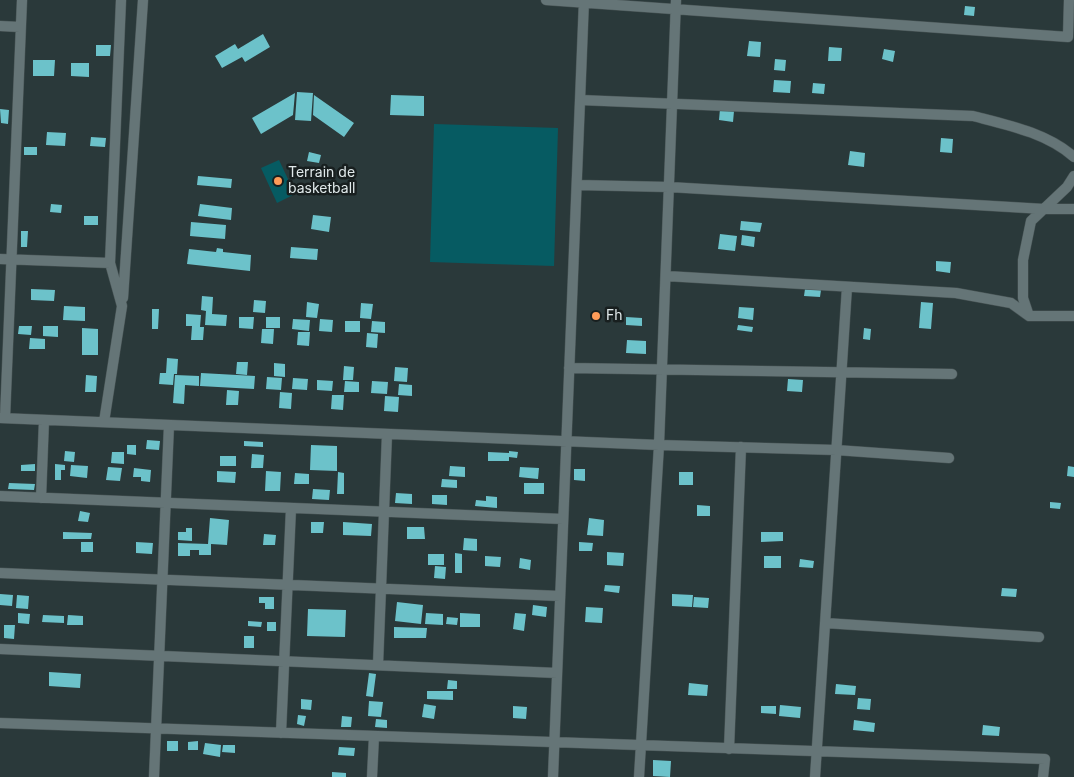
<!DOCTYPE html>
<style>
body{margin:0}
canvas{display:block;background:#2a393a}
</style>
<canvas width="1074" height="777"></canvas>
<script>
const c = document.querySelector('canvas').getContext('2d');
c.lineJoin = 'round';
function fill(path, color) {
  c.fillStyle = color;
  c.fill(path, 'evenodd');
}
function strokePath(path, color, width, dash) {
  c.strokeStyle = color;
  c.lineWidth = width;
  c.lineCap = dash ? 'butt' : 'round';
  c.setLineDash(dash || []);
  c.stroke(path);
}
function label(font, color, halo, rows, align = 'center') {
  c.font = font + ' Inter,sans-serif';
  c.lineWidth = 5;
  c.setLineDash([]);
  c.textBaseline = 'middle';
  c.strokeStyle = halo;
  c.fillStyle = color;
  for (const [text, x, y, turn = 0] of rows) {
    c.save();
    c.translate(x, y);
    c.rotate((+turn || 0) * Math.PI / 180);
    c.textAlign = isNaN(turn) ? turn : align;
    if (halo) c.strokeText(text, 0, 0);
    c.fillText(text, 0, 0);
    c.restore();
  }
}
const green = new Path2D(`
 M434,124L558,128L554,266L430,262Z
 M279,160L295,194L277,203L261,168Z`);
const building = new Path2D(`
 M965,6L975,7L974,16L964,15Z
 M263,34L270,47L245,62L242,57L222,68L215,56L235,44L238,49Z
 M749,41L761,42L760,57L747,56Z
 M96,45H111L110,56H96Z
 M829,47L842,48L841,61H828Z
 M884,49L895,51L893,62L882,59Z
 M775,59L786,60L785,71L774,70Z
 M33,60H55L54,76H33Z
 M71,63H89V77L71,76Z
 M774,80L791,81L790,93L773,92Z
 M813,83L825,84L824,94L812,93Z
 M297,92L313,93L311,121L295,120Z
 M295,93L293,115L261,134L252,118Z
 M314,95L354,123L344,137L313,115Z
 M391,95L424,96V116L390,115Z
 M0,109L9,110L8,124L1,123Z
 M720,109L734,111L733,122L719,120Z
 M47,132L66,133L65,146L46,145Z
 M91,137L106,138L105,147L90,146Z
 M941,138L953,139L952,153L940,152Z
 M24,147H37V155H24Z
 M850,151L865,153L864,167L848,165Z
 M309,152L321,155L319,163L307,161Z
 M198,176L232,179L231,188L197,185Z
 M51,204L62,205L61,213L50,212Z
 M200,204L232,208L231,220L198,216Z
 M313,215L331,217L329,232L311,229Z
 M84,216H98V225H84Z
 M741,221L762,223L760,232L740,230Z
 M191,222L226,225L225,239L190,236Z
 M21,231H28L27,247H21Z
 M720,234L737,236L735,251L718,249Z
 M742,235L755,237L754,247L741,245Z
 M291,247L318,249L317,260L290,258Z
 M217,248L223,249V252L251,255L250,271L187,264L189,249L216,252Z
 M936,261L951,262L950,273L936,271Z
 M31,289L55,290L54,301L31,300Z
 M805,289L821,290L820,297L804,296Z
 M202,296L213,297L212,314L227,315L226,326L205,325L206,311L201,310Z
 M254,300L266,301L265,313L253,312Z
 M307,302L319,304L317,318L306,317Z
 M921,302L933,303L931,329L919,328Z
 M361,303L373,304L371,319L360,318Z
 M64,306L85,307V321L63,320Z
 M739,307L754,308L753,320L738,318Z
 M152,309H159L158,329H152Z
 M186,314L201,315L200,327H204L203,340H191L192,326H186Z
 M239,317H254L253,329L239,328Z
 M266,317H280V328H266Z
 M626,317L642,318V326L626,325Z
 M293,319L310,320L309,331L292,329Z
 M320,319L333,320L332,332L319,331Z
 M345,321H360V332H345Z
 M372,321L385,322V333L371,332Z
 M738,325L753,327L752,332L737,330Z
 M19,326H32L31,335L18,334Z
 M43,326H58V337L43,336Z
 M82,328L98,329V355H82Z
 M864,328L871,329L870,340L863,339Z
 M262,329H274L273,344L261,343Z
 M298,332H310L309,346L297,345Z
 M367,333L378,334L377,348L366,347Z
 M30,338L45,339V349H29Z
 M627,340L646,341V354L626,353Z
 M167,358L178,359L177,374H174L173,385L159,384L160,373H166Z
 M237,362H248L247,375L236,374Z
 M274,363L285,364V377L274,376Z
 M344,366L354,367L353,380H343Z
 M395,367L408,368L407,382L394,381Z
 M201,373L255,376L254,389L200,386Z
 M86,375L97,376L96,392H85Z
 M175,375L199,376V386L185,385L184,404L173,403Z
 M267,377L282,378L281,390L266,389Z
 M293,378L308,379L307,390L292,389Z
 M788,379L803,380L802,392L787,391Z
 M317,380L333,381L332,391L317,390Z
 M345,381L359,382V392H344Z
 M372,381L388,382L387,394L371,393Z
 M399,384L412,385V396L398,395Z
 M227,390L239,391L238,405H226Z
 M280,392L292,393L291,409L279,408Z
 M332,395H344L343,410L331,409Z
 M385,396L399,397L398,412L384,411Z
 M147,440L160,441L159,450L146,449Z
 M244,441L263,442V447L244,446Z
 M127,445H136V455L127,454Z
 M311,445L337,446V471L310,470Z
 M65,451L75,452L74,462L64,461Z
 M509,451L518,452L517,458L509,457V461H488V452L509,453Z
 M112,452H124V464L111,463Z
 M252,454L264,455L263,468H251Z
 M220,456H236V466H220Z
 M35,464V471H21V465Z
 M55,464L65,465V470H61V480H55Z
 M71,465L88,466L87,478L70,476Z
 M450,466L465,467V477L449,476Z
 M1068,466L1074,467V477L1067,476Z
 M108,467L122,468L120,481L106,480Z
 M520,467L539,468L538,479L519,477Z
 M134,468L151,470L150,482L141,481V477H133Z
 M574,469H585V481L574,480Z
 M217,471L236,472L235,483L217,482Z
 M266,471L281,472L280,491H265Z
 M338,472L344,473V494H337Z
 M679,472H693V485H679Z
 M295,473L309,474V484H294Z
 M442,479L457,480V488L441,487Z
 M9,483L35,484L34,490L8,489Z
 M524,483H544V494H524Z
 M313,489L330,490L329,500L312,499Z
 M396,493L412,494V504L395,503Z
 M432,495H447V505L432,504Z
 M486,496L497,497V508L475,506L476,500L486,501Z
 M1050,502L1061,503L1060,509L1050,508Z
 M697,505L710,506V516H697Z
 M80,511L90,513L88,522L78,521Z
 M210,518L229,520L227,545L211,544V555H199V550H190V556H178V543L208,544Z
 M589,518L604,520L603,536L587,535Z
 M311,522H324L323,533H311Z
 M343,522L372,524L371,536L343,535Z
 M407,527H424L425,539H407Z
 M186,528H192V541L178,540V532H186Z
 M63,532L92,533L91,539H63Z
 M761,532H783V541L761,542Z
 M264,534L276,535L275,545H263Z
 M464,538L477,539V551L463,550Z
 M81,542H93V552H81Z
 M136,542L153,543L152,554L136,553Z
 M579,542L593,543L592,551H579Z
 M607,552L624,553L623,566L607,565Z
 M455,553L462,554V573H455Z
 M428,554H444V565H428Z
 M485,556L501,557L500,567L485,566Z
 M764,556H781V568H764Z
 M520,558L531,560L530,570L519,568Z
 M800,559L814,561L813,568L799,567Z
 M435,566L446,567L445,579L434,578Z
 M605,585L620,586L619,593L604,591Z
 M1002,588L1017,589L1016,597L1001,596Z
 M0,594L13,595L12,606L0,605Z
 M672,594L693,595L692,607L672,606Z
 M17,595L29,596L28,609L16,608Z
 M259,597H274V609H265V603H259Z
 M694,597L709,598L708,608L693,607Z
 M397,602L423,605L421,624L395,621Z
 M533,605L547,607L546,617L532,615Z
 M586,607L603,608L602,623L585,622Z
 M308,609L346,610L345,637L307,636Z
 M18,613L30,614L29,624L18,623Z
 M426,613L443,614V625L425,624Z
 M460,613L480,614V627H460Z
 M515,613L526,614L524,631L513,629Z
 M43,615L64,616V623L42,622Z
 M68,615L83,616V625H67Z
 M447,617L458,618L457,625L446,624Z
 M248,621L262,622L261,627L248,626Z
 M267,622H276V631H267Z
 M4,625H15L14,639L4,638Z
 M394,627L427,628L426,638H394Z
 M244,636H254V648H244Z
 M49,672L81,674L80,688L49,686Z
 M369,673L376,674L373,697L366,696Z
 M448,680L457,681V689H447Z
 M689,683L708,685L707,696L688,695Z
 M836,684L856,686L855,695L835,694Z
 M427,691H453V700L427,699Z
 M858,698L871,699L870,710L857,709Z
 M301,699L312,700L311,710L301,709Z
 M369,701L383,702L381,717L368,716Z
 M424,704L436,706L434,719L422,717Z
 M780,705L801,707L800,718L779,716Z
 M513,706L527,707L526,719L513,718Z
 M761,706H776V714L761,713Z
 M298,715L306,716L304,726L297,724Z
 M342,716L352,717L351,727H341Z
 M376,719L387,720V728L375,727Z
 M854,720L875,723L874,732L853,730Z
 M983,725L1000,727L999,736L982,735Z
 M167,741H178V751H167Z
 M198,741V750H188V742Z
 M205,743L221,745L220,757L203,754Z
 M223,745H235V753L222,752Z
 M339,747L355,748L354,756L338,755Z
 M653,760L671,761L670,777L653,776Z
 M332,772L346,773V777H332Z`);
const minor = new Path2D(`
 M546,0L1068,37L1069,0
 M0,26L20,27
 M580,100L973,116C1008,125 1047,133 1074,157
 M577,185L669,187L1044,209H1074
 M0,259L110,263
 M666,276L956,293L1011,303L1029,316H1074
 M123,298L143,0
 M1029,316L1023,298V260L1031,221L1067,187L1074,176
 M569,368L952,374
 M0,418L659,445L836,450L949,458
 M5,418L22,0
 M104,422L122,306L110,263L121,0
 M0,496L563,519
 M41,498L44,420
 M0,573L560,596
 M825,623L1039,637
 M0,649L557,673
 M378,665L387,434
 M0,723L1045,759L1043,777
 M281,733L291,508
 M729,749L741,447
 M154,777L169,425
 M372,777L374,736
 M553,777L584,0
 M639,777L659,445L676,0
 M815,777L847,287`);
const markers = [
 [278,181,5,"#fe9b58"],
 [596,316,5,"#fe9b58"]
];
const poiNames = [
 ["Terrain de",288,173],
 ["basketball",288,189],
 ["Fh",606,316]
];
fill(green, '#065b62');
fill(building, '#6cc2ca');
strokePath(minor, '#485455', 11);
strokePath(minor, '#657577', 10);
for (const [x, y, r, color] of markers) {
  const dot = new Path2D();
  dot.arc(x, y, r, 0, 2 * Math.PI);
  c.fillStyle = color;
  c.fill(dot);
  strokePath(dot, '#181f1f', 2);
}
label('14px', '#e0e9ea', '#181f1f', poiNames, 'left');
</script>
